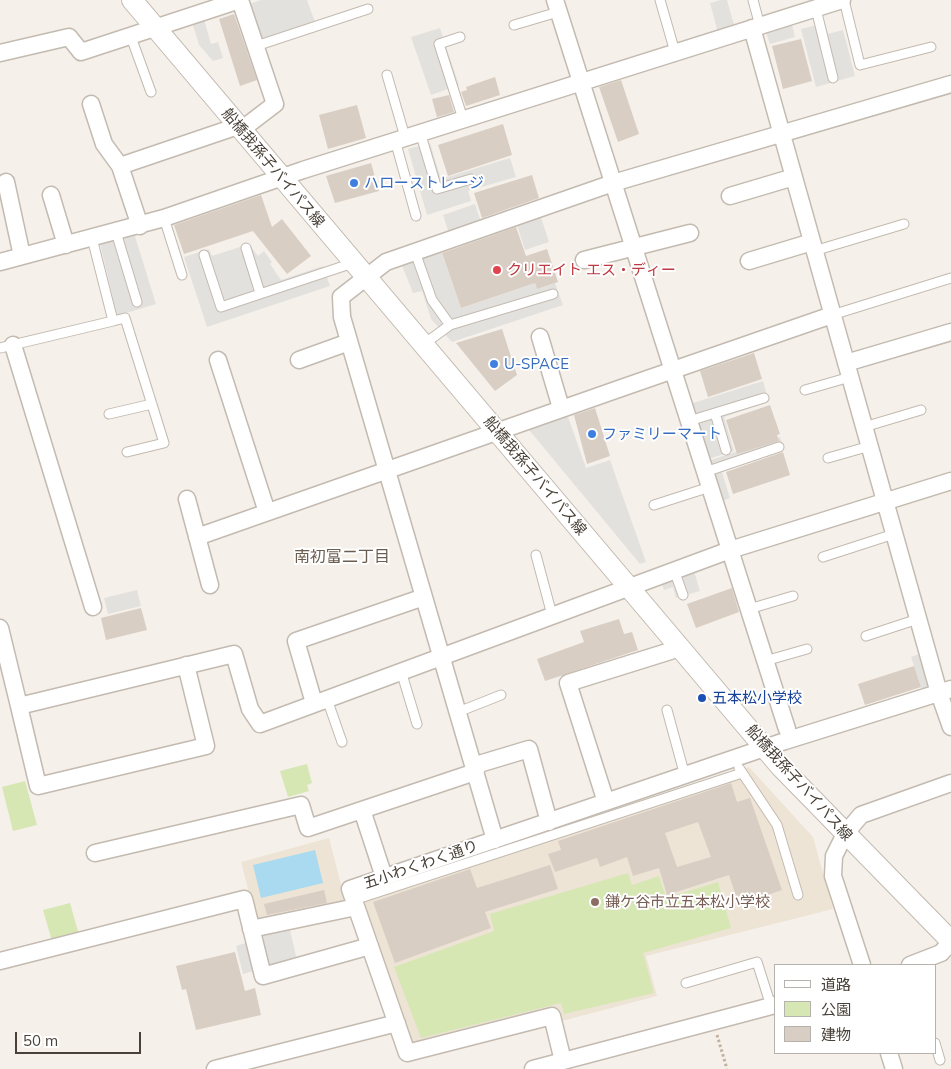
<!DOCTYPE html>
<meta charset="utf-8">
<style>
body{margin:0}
#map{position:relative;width:951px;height:1069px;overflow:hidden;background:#f5f0ea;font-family:Mulish,"Noto Sans JP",sans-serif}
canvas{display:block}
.legend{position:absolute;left:774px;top:964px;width:162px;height:90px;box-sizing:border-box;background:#fff;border:1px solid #b6b3af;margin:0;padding:6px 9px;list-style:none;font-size:15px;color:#494138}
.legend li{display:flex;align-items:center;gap:10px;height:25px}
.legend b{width:25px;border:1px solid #b6b3af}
.scale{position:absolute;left:15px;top:1032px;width:126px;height:22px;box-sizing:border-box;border:2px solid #494138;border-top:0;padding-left:6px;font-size:15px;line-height:18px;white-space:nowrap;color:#494138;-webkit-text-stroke:4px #fff;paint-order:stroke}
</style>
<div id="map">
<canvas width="951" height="1069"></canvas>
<ul class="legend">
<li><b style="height:6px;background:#fff"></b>道路</li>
<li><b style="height:14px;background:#d6e7b4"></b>公園</li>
<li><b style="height:14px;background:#d9cec3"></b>建物</li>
</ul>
<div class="scale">50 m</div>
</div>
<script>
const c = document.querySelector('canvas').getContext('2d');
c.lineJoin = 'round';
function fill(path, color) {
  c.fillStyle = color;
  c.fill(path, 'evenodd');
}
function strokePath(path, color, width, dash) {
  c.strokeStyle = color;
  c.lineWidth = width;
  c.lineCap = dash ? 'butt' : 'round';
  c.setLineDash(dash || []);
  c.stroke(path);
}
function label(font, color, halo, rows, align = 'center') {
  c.font = font + ' Mulish,"Noto Sans JP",sans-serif';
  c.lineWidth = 4;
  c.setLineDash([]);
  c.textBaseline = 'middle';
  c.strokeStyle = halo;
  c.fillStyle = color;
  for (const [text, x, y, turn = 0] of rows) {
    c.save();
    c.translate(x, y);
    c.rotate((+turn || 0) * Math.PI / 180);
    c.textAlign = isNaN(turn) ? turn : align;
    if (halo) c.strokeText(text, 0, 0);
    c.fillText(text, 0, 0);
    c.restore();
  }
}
const education = new Path2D(`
 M749,767L813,837L833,909L646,956L657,996L558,1022L414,1047L410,1043L357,895Z
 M329,838L345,900L257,924L241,862Z`);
const green = new Path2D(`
 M307,764L312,783L307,785L309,791L288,797L280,771Z
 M25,781L37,825L13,831L2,787Z
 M628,873L632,885L659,876L666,898L718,882L731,928L643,953L654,993L564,1014L561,1003L421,1038L394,967L494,931L490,914Z
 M70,903L79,935L52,941L43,910Z`);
const parking = new Path2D(`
 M261,0H307L315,22L261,39L249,4Z
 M721,0H727L735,28L718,33L710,3Z
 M204,19L211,44L218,42L223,58L213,61L199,45L192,22Z
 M825,23L828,34L843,30L855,76L816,87L801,29Z
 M792,25L795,37L770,44L766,32Z
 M440,28L459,85L431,95L411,37Z
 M430,143L441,179L510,158L516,177L468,191L471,201L427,215L408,149Z
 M475,204L481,222L449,233L443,215Z
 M540,214L549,242L525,250L516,222Z
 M134,233L156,304L117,316L100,243Z
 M249,244L258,256L264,251L272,262L270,264L281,280L323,266L330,286L207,327L184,257L209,249L212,256Z
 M441,251L461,308L535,283L537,289L555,283L563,305L452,342L431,319L422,291L413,293L401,263Z
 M763,381L769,402L724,417L734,451L708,459L690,404Z
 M566,411L586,468L610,460L646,562L640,564L525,425Z
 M780,437L784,448L721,469L730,498L719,502L705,462Z
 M694,571L700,591L676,598L673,587L664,590L661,580Z
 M137,590L141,606L108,614L104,598Z
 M922,653L934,689L923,693L911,657Z
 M289,926L297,960L267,968L259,934Z
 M249,942L257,970L243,974L236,946Z`);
const water = new Path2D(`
 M315,850L323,883L261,898L253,865Z`);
const building = new Path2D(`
 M234,14L257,80L240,86L219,19Z
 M801,39L812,81L783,89L772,46Z
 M495,77L500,95L466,106L461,92L467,90L466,87Z
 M621,80L639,134L618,142L599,87Z
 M449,95L454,112L437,117L432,99Z
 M357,105L366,138L328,149L319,115Z
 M503,124L512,155L448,176L438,145Z
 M371,163L379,191L335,203L326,176Z
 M532,175L539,198L482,218L474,193Z
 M261,195L272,227L282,219L311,256L287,274L253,231L184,254L174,225Z
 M516,227L526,256L547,249L558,282L537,289L535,283L461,308L442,253Z
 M502,329L517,375L495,391L456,343Z
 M754,353L762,379L708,397L700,371Z
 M770,405L780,434L777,435L779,441L737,454L726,420Z
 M595,408L610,456L587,464L574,415Z
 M783,452L790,475L733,494L726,472Z
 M732,588L739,612L696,628L687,604Z
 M141,608L147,630L106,640L101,618Z
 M619,619L624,634L632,632L638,650L545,681L537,659L584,642L580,631Z
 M914,666L921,687L865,705L858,684Z
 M731,783L737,802L750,798L782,890L739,905L729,875L667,895L659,868L633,876L627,857L600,867L597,858L555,872L548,854L561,850L558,841ZM698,822L711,857L677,867L665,833Z
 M550,865L558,889L485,912L491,928L395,963L373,902L470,869L477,888Z
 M324,890L327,903L267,915L264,904Z
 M235,952L245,991L255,988L261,1015L196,1030L186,989L182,990L176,966Z`);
const path = new Path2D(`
 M717,1035L727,1069`);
const service = new Path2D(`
 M660,0L675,52
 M753,0L760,26
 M844,0L860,65L931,47
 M816,9L833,78
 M514,25L558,12
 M131,37L151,92
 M460,37L439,44L463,119
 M256,46L368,9
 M387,75L405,137
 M420,132L437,189L471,179
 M395,140L416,216
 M164,218L182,275
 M116,232L137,302
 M92,238L113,321L125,318L164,443L127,452
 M246,248L260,293
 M814,251L904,224
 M415,252L432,300L450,325L553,294
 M204,255L221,307L353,263
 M832,315L951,278
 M424,344L450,325
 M0,348L113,321
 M805,390L850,377
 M715,413L726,450
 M109,414L152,404
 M689,421L764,398
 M864,427L921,410
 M828,458L870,446
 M705,472L779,447
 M654,505L710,487
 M536,555L552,615
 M823,557L894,534
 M674,570L683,595
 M749,609L793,596
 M866,636L918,619
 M765,661L807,649
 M401,671L417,724
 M327,699L342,742
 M667,710L685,776
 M458,712L501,695
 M739,768L777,825L798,895
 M354,900L742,773
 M686,983L757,962L771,1006
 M935,1043L940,1060`);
const minor = new Path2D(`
 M240,0L275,104L241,130
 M555,0L787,729
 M752,28L939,693L951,727
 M0,53L69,37L81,52L240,0
 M91,104L104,144L120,166L238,126
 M120,166L140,226
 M6,182L22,256
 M51,195L66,245
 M730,196L794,177
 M584,260L690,233
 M749,261L812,242
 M0,262L164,218L303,170L842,0
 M540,337L561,408
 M13,345L93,607
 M218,360L267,512
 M299,360L349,342
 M846,363L951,332
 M187,499L210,585
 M197,537C409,462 620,388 832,315
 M0,628L19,706
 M186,665L206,746L38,786L19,706L234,654L250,709L260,724L730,550L951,481
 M314,703L296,641L424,597
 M606,802L568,683L680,648
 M362,810L384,877
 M495,840L342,317L341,297L386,262L613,183L951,84
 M95,853L301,805L308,828L475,772L479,764L529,749L549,822
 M251,929L356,907
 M0,961L244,899L263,976L370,946
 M862,965L833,876L834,856L845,834L861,815L951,783
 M910,965L941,953L951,942
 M889,1053L894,1069
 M563,1061L552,1016L407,1053L350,889L785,741L951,689
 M215,1069L397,1023
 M533,1069L775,1005`);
const tertiary = new Path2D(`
 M132,0L780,766L951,941`);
const markers = [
 [354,183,5,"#3f7fe0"],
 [497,270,5,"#e0444e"],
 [494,364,5,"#3f7fe0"],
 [592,434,5,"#3f7fe0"],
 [702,698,5,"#1a4fb4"],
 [595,902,5,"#8d6e63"]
];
const streetNames = [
 ["船橋我孫子バイパス線",273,168,50],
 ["船橋我孫子バイパス線",535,476,50],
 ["船橋我孫子バイパス線",799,783,48],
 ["五小わくわく通り",421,865,-19]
];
const shopNames = [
 ["ハローストレージ",364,183],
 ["U-SPACE",504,364],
 ["ファミリーマート",602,434]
];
const healthNames = [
 ["クリエイト エス・ディー",507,270]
];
const transitNames = [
 ["五本松小学校",712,698]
];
const educationNames = [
 ["鎌ケ谷市立五本松小学校",605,902]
];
const neighbourhoodNames = [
 ["南初富二丁目",342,557]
];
fill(education, '#ede4d5');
fill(green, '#d6e7b4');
fill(parking, '#e3e1de');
fill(water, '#a9daef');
fill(building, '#d9cec3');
strokePath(service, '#c3bab0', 11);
strokePath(minor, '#c3bab0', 19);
strokePath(tertiary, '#c3bab0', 22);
strokePath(path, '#c1b19e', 3, [2.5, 2.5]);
strokePath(service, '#fff', 9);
strokePath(minor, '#fff', 16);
strokePath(tertiary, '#fff', 20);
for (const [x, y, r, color] of markers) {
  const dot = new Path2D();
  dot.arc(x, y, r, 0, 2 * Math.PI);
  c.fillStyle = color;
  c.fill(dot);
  strokePath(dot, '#fff', 2);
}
label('15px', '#494138', '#fff', streetNames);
label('15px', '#366cbe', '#fff', shopNames, 'left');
label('15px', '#be3a42', '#fff', healthNames, 'left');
label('15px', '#164399', '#fff', transitNames, 'left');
label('15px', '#785e54', '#fff', educationNames, 'left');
label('16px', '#6b5d50', '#fff', neighbourhoodNames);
</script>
